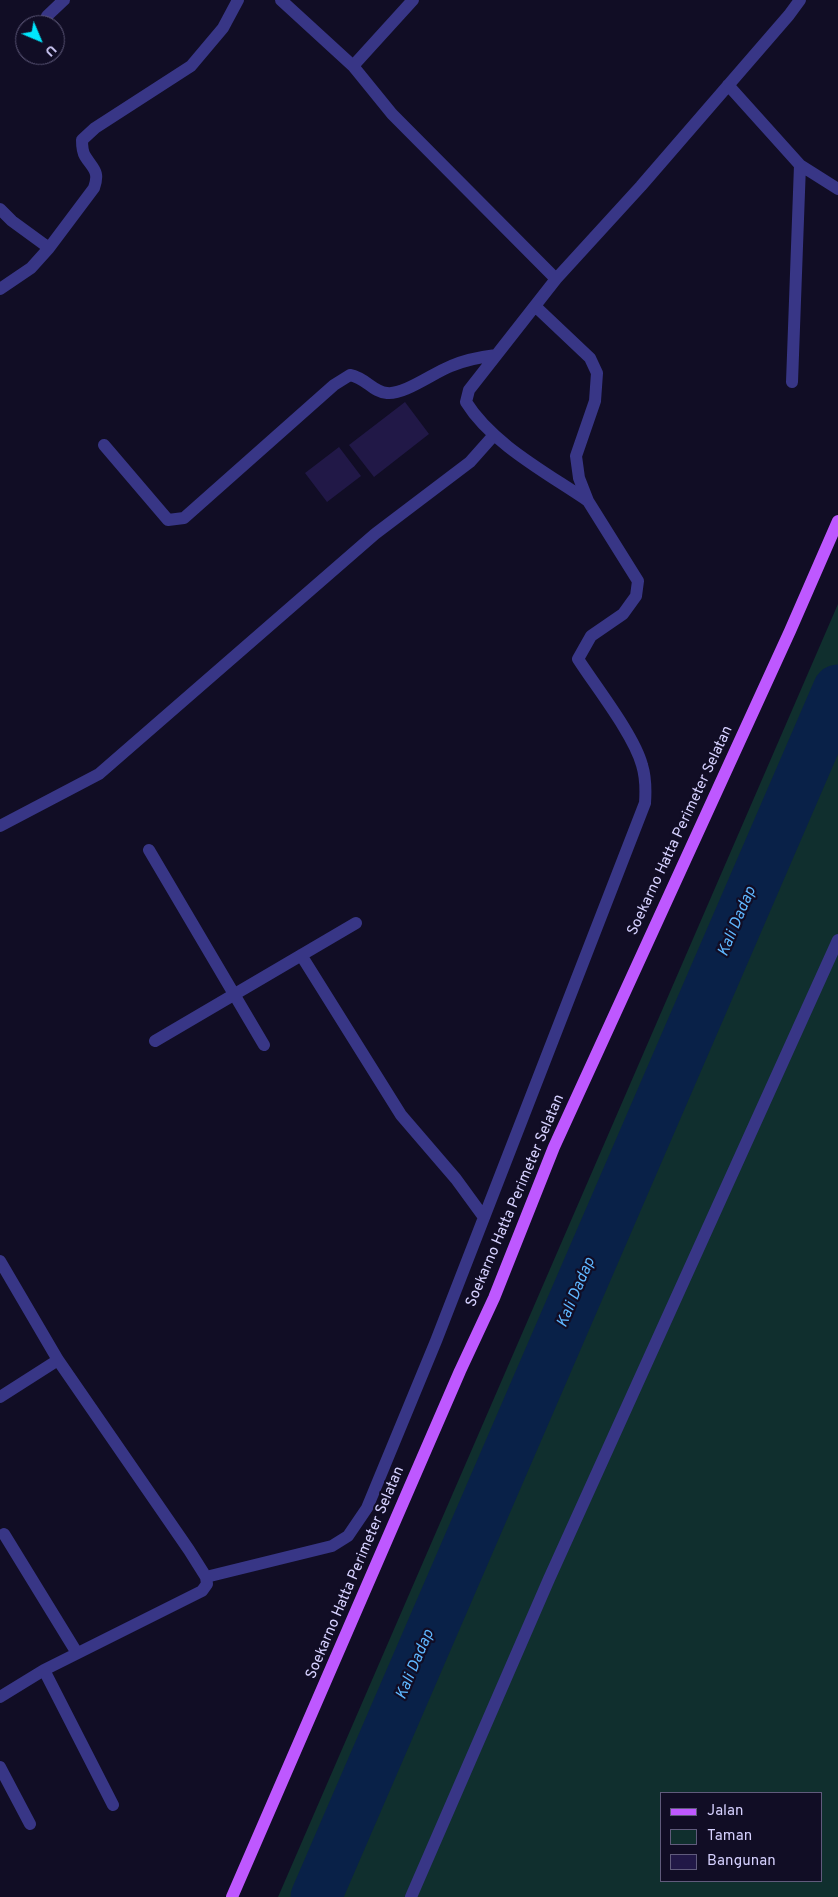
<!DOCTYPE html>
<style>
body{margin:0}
#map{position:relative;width:838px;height:1897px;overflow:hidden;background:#110d25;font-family:Overpass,sans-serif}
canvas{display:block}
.legend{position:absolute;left:660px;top:1792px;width:162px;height:90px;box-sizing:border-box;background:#110d25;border:1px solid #605b7c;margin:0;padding:6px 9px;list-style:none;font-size:15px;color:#d6d1ff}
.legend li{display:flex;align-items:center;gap:10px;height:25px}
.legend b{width:25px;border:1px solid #605b7c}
.north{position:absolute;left:15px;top:15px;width:50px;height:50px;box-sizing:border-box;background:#110d25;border:1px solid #605b7c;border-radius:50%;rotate:135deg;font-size:14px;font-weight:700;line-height:20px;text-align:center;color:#d6d1ff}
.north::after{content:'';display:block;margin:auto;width:18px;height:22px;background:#00e6fc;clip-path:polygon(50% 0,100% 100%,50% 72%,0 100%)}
</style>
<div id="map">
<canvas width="838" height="1897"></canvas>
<ul class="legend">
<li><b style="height:6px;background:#be58ff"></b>Jalan</li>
<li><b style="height:14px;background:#102f2e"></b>Taman</li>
<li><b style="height:14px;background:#211847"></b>Bangunan</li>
</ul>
<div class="north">U</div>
</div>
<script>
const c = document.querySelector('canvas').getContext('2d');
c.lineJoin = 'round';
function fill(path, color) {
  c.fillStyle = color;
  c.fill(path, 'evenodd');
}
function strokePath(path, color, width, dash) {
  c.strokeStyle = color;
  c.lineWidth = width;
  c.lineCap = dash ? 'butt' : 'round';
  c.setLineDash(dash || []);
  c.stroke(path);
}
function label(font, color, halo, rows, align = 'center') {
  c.font = font + ' Overpass,sans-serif';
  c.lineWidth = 4.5;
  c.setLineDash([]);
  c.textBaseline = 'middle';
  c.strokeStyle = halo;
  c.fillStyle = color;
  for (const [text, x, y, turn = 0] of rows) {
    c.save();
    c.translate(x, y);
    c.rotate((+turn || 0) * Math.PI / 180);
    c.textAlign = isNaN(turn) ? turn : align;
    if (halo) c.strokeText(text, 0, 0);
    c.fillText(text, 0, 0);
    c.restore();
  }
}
const green = new Path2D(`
 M838,604V1897H278ZM662,1793H822V1881H662Z`);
const river = new Path2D(`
 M316,1897L838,690`);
const building = new Path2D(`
 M405,402L429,434L374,477L349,445Z
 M339,447L361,476L327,502L305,473Z`);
const minor = new Path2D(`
 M281,0L353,66L392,114L556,279
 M47,16L64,0
 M353,66L413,0
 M728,85L800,165L838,189
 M0,209L12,221L49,248
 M0,289L31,268L49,248L94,188C100,171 93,169 85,156C82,151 82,145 82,140L95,128L191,66L223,28L238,0
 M792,382L800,165
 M104,445L168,520L184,518L334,385L350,375C366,378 373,392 387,393C404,395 433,373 451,366C465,360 480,357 496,355
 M588,501C547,473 492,444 466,402L469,390L556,279L641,186L789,15L800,0
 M0,826L99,774L375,534L470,462L494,435
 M149,850L264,1045
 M301,955L401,1115L456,1179L483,1216
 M155,1041L356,923
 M0,1261L58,1360L189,1550L206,1577L207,1584L202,1591L44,1670L0,1697
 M0,1397L58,1360
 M4,1534L77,1653
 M206,1577L332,1546L348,1536L367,1508L436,1341L645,803C646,789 646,778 642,765C634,735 596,687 578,659L591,636L623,614L636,596L638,581L588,501L579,478L576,456L595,401L597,373L590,358L535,306
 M44,1670L113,1805
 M0,1767L30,1824
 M411,1897L549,1579L838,940`);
const major = new Path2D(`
 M232,1897L460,1371L494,1298L554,1147L790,631L838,521`);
const streetNames = [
 ["Soekarno Hatta Perimeter Selatan",681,831,-65],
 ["Soekarno Hatta Perimeter Selatan",516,1201,-67],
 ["Soekarno Hatta Perimeter Selatan",356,1573,-67]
];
const waterNames = [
 ["Kali Dadap",738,922,-67],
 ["Kali Dadap",577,1293,-67],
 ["Kali Dadap",416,1665,-67]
];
fill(green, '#102f2e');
strokePath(river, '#092148', 51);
fill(building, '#211847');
strokePath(minor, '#383686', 12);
strokePath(major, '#be58ff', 12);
label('15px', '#d6d1ff', '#110d25', streetNames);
label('italic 16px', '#5fb7ff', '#110d25', waterNames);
</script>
